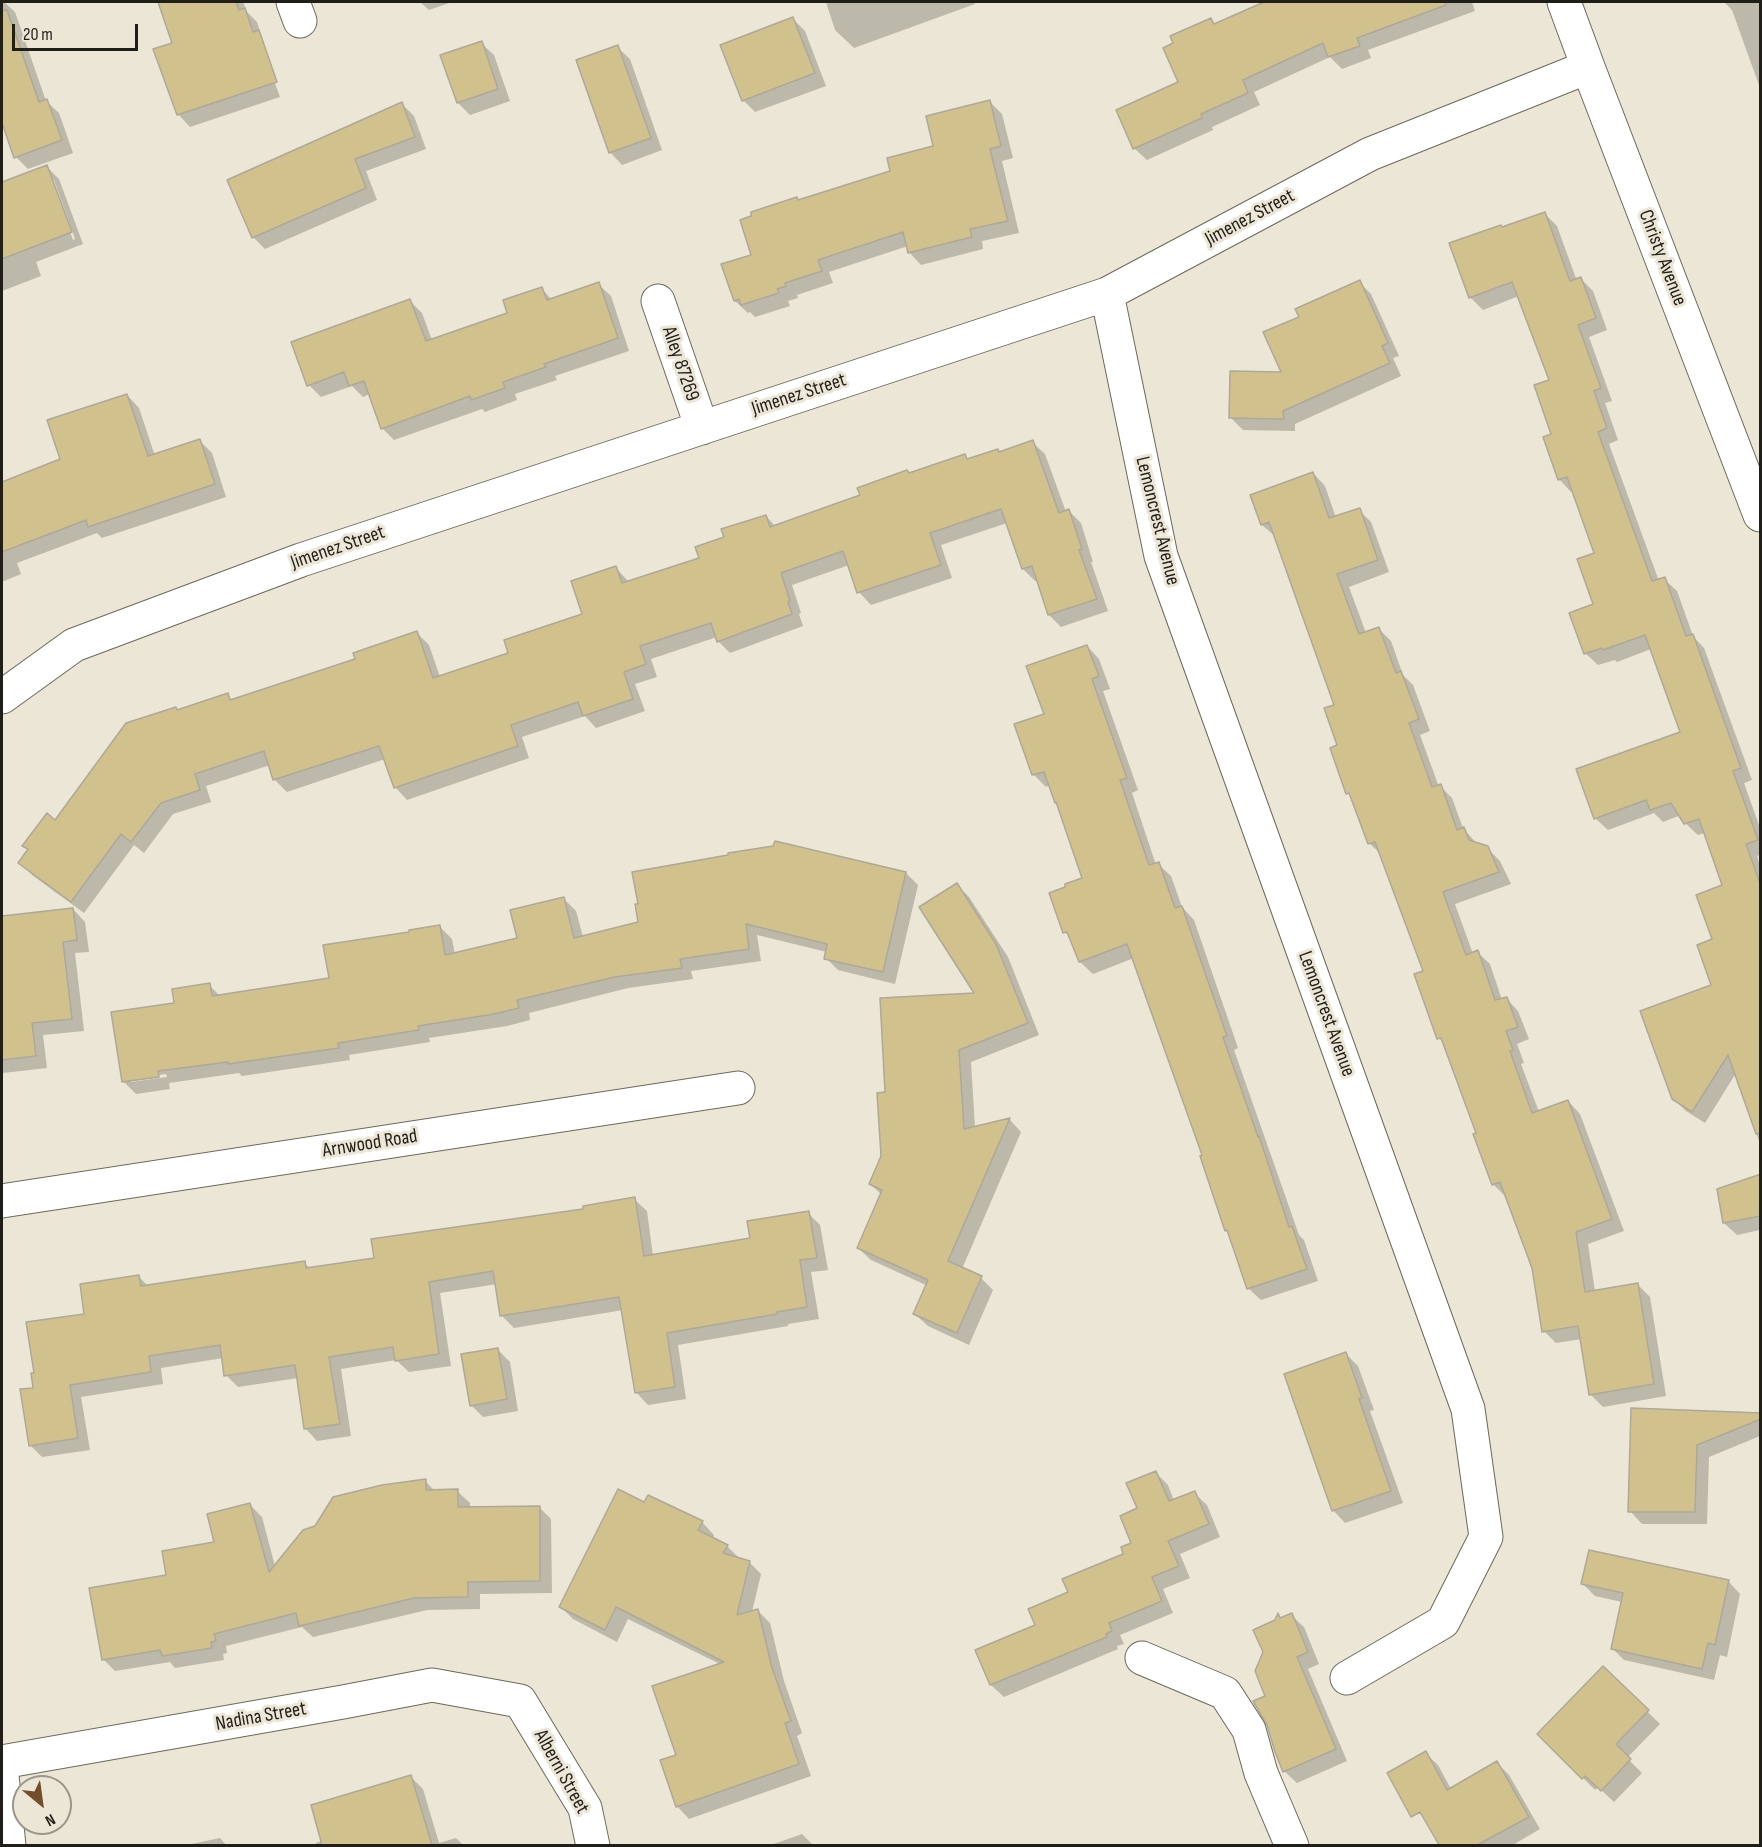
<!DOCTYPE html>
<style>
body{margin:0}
#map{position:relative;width:1762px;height:1847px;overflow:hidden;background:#ebe6d5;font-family:"Sofia Sans Condensed",sans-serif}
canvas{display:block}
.frame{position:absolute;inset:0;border:3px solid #201e18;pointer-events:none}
.north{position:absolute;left:12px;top:1775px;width:60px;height:60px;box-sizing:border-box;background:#ebe6d5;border:2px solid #9a9689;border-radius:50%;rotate:151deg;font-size:16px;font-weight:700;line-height:24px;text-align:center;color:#201e18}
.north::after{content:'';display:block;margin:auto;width:21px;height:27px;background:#734e29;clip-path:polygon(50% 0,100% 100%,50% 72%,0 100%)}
.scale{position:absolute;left:12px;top:24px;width:126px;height:27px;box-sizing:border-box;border:3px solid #201e18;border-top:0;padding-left:8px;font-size:18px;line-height:21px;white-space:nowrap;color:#201e18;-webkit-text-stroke:4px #ebe6d5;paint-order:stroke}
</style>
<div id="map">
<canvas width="1762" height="1847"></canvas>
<div class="frame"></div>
<div class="north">N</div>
<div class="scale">20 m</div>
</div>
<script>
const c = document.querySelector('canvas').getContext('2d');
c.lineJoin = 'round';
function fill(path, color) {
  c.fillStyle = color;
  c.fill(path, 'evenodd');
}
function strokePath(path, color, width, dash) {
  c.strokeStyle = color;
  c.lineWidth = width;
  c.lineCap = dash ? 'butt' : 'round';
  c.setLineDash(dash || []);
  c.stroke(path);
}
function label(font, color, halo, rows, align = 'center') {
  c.font = font + ' "Sofia Sans Condensed",sans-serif';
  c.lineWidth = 6;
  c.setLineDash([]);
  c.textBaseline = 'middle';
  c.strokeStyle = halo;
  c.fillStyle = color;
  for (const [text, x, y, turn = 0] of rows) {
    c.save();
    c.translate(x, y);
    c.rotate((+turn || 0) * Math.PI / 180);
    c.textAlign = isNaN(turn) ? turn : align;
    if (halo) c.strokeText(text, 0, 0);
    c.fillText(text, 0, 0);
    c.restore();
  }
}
const shadow = new Path2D(`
 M2,2H4L15,12L46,101L59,113L73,153L28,169L16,157L2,119Z
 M160,2H243L247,12L257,22L272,69L270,70L280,97L190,127L178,114L174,44Z
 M420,2H452L429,10Z
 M826,2H974L975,4L854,48L835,30Z
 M1287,2H1472L1475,11L1368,50L1371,58L1342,69L1330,57L1254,92L1260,105L1212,127L1213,130L1147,160L1134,148L1180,83L1211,19L1216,25Z
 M1724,2H1760V88L1732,10Z
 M793,19L805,31L826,86L755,112L743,100Z
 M481,43L494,55L510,101L470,115L458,103Z
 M617,47L630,59L662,150L622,165L610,152Z
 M990,102L1002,114L1013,158L1002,161L1019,233L982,241L983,249L921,265L909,252L908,246L829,272L833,283L797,295L798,298L788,301L790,306L755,317L750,312L748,313L735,301L723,265L753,256L797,199L800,201L892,172L935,148Z
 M402,104L414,116L426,149L366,171L377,200L265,249L253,237Z
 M47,167L59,179L83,244L36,262L41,276L2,291V184ZM51,180H54L75,239L73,240Z
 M1544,213L1557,226L1577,281L1581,279L1593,291L1607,330L1589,337L1612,401L1605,403L1618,440L1609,444L1659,581L1664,579L1677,591L1693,636L1704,648L1752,780L1744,783L1760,828V855L1757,856L1760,866V1144L1736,1073L1705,1123L1686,1111L1673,1098L1713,986V940L1724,886L1705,833L1698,835L1685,823L1681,815L1663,822L1654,813L1608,830L1595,818L1682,733L1651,649L1617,662L1615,660L1598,665L1585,653L1595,605L1596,554L1573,491L1571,492L1559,479L1553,434L1551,381L1519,296L1483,310L1470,297L1503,229Z
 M1359,282L1371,294L1399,356L1393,358L1401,376L1295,424V431L1243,430L1231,418L1283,373L1301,318Z
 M598,284L611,296L629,351L555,376L557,380L515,394L517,400L485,412L482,409L394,440L382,428L370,394L363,397L352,386L321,397L309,385L410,301L422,313L432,340L509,314L542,289L552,300Z
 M127,395L139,408L155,456L199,440L212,453L226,497L102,538L97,533L17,563L21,574L2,582V484L62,460Z
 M1032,442L1045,454L1066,512L1069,511L1081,523L1093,562H1091L1108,611L1061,627L1049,615L1038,580L1035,581L1023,569L1007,523L941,545L952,578L871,605L859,592L849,565L792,585L801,613L799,614L803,626L730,653L718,641L717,637L651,659L657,677L635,684L645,711L596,728L585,716L522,737L529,758L407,800L395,787L385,759L287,792L274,779L270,765L206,786L211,802L173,814L144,853L134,845L84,913L32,875L20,862L29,850L24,846L55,822L177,711L227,695L233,701L357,660L417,633L429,645L440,677L510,653L584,615L616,568L629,582L701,559L726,538L766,516L776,527L862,496L910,474L964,456L969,460L1000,453Z
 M1313,473L1325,486L1336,518L1359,510L1371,522L1389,572L1349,587L1366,633L1379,629L1391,641L1403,675L1413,685L1430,731L1420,735L1439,787L1440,786L1452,798L1463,828L1477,844L1487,848L1500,861L1511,884L1455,904L1473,954L1477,952L1490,964L1502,1000L1506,998L1518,1011L1529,1039L1517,1044L1524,1063L1521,1064L1539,1112L1568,1101L1580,1114L1624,1231L1588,1244L1595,1292L1638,1285L1650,1297L1666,1396L1603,1407L1590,1394L1582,1339L1556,1343L1544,1331L1533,1268L1505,1196L1493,1184L1478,1134L1446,1045L1439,1038L1425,971L1382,855L1369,843L1352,797L1348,793L1339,746L1336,706L1275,536L1262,525Z
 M1087,646L1099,659L1110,689L1103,691L1138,790L1132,793L1156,865L1158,864L1171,876L1182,907L1194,920L1238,1048L1234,1050L1299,1235L1304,1240L1318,1281L1261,1300L1248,1288L1230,1234L1226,1230L1204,1156L1134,958L1093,974L1080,962L1071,938L1065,932L1084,879L1050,785L1046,787L1034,775L1016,725L1046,715Z
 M906,873L918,885L895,984L838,970L826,958L827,952L757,935L761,961L691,971L693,979L628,988L529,1013L530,1020L507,1026L429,1038L430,1042L349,1055L350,1060L242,1076L239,1073L169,1083L170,1089L136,1094L123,1081L176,1005L209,985L221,997L331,979L411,933L440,927L452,939L455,955L519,939L564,899L576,911L583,937ZM166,1074L167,1077L131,1082V1079Z
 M957,885L969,897L1008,957L1039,1035L971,1062L975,1128L1010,1120L1021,1132L962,1269L981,1278L993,1290L969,1345L928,1326L915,1314L928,1286L871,1260L858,1248L882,1195L870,1184L882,1157L887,1094L977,994Z
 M73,909L85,922L89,952L75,953L84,1031L43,1035L47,1068L3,1073L2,1071V918Z
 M1760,1175V1230L1737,1235L1724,1223L1718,1190Z
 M634,1199L647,1211L653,1256L752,1239L808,1213L820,1225L828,1270L811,1272L819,1319L788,1324V1326L678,1345L686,1399L648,1405L636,1392L623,1310L514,1328L501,1315L497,1284L440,1293L451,1366L409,1372L396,1360L341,1369L351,1436L317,1441L305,1428L298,1378L238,1387L226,1375L223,1358L161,1368L163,1384L81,1397L90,1450L42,1457L30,1445L36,1374L86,1315L139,1277L148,1286L304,1263L311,1269L376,1260Z
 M498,1350L510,1362L518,1411L483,1417L471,1405Z
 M1346,1354L1358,1366L1374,1410L1370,1411L1403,1503L1345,1523L1333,1510Z
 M1632,1410L1760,1414V1436L1709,1457L1707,1524H1642L1630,1511Z
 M1156,1473L1168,1485L1174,1501L1194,1493L1207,1505L1220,1537L1180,1554L1190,1578L1163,1589L1173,1613L1120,1635L1124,1644L1117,1646L1118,1649L1004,1697L991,1685L977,1651L1037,1625L1070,1593L1125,1554L1133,1544L1139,1509Z
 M425,1481L436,1492L457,1491L470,1503V1508L539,1507L551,1519L552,1593L480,1594V1609L427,1610L313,1637L302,1627L226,1646L227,1653L223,1654L224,1660L175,1668L170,1662L115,1671L103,1659L167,1576L216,1544L250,1505L262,1517L275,1566Z
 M645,1504L702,1522L714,1535L712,1539L727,1546L739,1558L749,1562L761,1574L752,1612L758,1611L770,1623L784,1681L802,1733L797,1736L811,1776L689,1819L677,1806V1756L720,1664L628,1619L617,1642L573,1619L561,1607Z
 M1728,1581L1740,1594L1727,1657L1720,1655L1714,1680L1624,1660L1612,1648L1622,1602L1595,1596L1583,1584Z
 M1291,1615L1304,1627L1319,1664L1308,1669L1347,1761L1297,1783L1284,1771L1267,1697L1276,1622L1279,1616L1282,1619Z
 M1603,1668L1660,1724L1627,1758L1642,1773L1614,1802L1598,1787L1595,1790L1539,1734Z
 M1425,1753L1438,1765L1451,1789L1497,1763L1509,1775L1540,1829L1511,1846H1440L1397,1769Z
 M411,1777L423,1789L439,1843L456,1838L464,1846H316V1843L322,1841Z
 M802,1834L814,1846H768Z
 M220,1838L227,1846H182Z`);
const building = new Path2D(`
 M158,2H236L239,10L245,8L253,32L259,30L277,82L177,115L153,49L172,43Z
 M1264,2H1445L1446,5L1357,38L1360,46L1328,57L1323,43L1243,80L1248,93L1201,114L1202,118L1133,149L1116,110L1178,82L1163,48L1173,43L1170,36L1211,18L1214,24Z
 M7,10L39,102L47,99L62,140L14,158L2,123V11Z
 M793,17L815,73L742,101L720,45Z
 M482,41L498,89L457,103L440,55Z
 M618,45L651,138L609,153L576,60Z
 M990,100L1001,146L990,149L1008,221L970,229L972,237L908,253L903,232L818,260L822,271L785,283L786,286L777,289L779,293L741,305L739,299L734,301L721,264L751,255L740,220L751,216V212L797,197L798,200L890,171L887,158L933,146L926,116Z
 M402,102L415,137L355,159L366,188L252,238L227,180Z
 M47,165L72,232L2,259V182Z
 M1545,212L1570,281L1581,277L1596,318L1578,325L1601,388L1594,391L1607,428L1598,432L1652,581L1665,577L1686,636L1693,634L1741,768L1733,771L1758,840L1746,844L1761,886V1133L1756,1134L1728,1055L1692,1112L1672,1099L1640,1011L1711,985L1697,945L1712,939L1696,895L1722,885L1699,819L1684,824L1671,803L1650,810L1646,800L1594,819L1576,769L1680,732L1645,635L1603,650L1602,648L1584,654L1569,613L1593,604L1577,559L1594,553L1567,477L1558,480L1543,437L1551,434L1534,385L1549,380L1512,282L1469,298L1449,243L1501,225L1502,227Z
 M1360,280L1388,343L1382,346L1390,363L1283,411L1284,419L1229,418L1230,371L1281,372L1263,332L1299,317L1295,309Z
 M599,282L618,338L544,364L546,367L503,382L505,388L471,400L470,396L381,429L364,381L349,386L344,372L307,386L291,342L410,299L426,341L507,313L503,300L542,287L547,300Z
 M127,394L148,456L200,439L215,484L88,527L86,520L2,552V482L60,459L47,420Z
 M1033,440L1059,513L1069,509L1082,549L1079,550L1097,599L1048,615L1032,566L1022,569L1001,509L930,533L941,565L857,593L843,551L781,573L790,601L788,602L792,614L717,642L711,623L640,646L646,664L624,672L633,699L583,716L578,702L511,725L518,746L394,788L379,746L273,780L264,751L195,774L200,790L161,803L131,842L121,834L71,902L18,863L28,849L22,846L47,813L55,820L126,723L176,707L177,710L228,693L230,700L355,659L353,653L417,631L433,678L508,653L504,640L582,614L571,581L616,566L622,583L699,558L695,547L724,537L721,529L766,515L770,527L860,495L857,488L907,470L909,473L965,454L967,459L998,449L999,452Z
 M1313,472L1329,518L1360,508L1378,560L1337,574L1359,634L1379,627L1396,673L1401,671L1419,719L1409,723L1432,787L1441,784L1457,830L1464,827L1469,840L1488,846L1499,872L1443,892L1466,955L1478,950L1495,1000L1507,997L1518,1027L1506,1031L1513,1050L1510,1051L1532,1113L1568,1100L1612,1219L1576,1232L1585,1292L1638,1283L1654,1384L1589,1395L1578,1326L1542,1332L1532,1268L1500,1182L1492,1185L1473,1134L1476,1133L1441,1038L1437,1039L1414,974L1423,971L1375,842L1368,844L1349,793L1346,794L1330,748L1337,745L1324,708L1334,705L1269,522L1261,525L1250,495Z
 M1087,645L1099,676L1092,679L1127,778L1120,780L1149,865L1159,862L1175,908L1182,906L1227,1036L1223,1037L1258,1137L1259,1136L1289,1227L1292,1226L1307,1269L1247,1289L1227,1230L1225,1231L1200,1156L1202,1155L1127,944L1079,962L1067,932L1063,933L1049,893L1065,887V884L1082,878L1056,802L1055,803L1044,772L1032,775L1014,724L1044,714L1026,666Z
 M775,841L906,872L883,972L824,959L827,944L746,924L749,949L680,959L682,968L615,977L517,1000L519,1008L494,1014L418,1026L419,1030L338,1043L339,1048L228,1064V1062L158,1071L159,1077L122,1082L111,1012L174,1003L172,989L210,983L212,996L329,978L323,945L409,932V930L440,925L445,955L517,938L510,910L564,897L574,938L638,922L635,904H638L632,872L728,855V853L773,846Z
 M957,883L996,944L1028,1023L959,1050L964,1129L1010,1118L948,1261L982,1276L957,1333L913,1314L928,1280L857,1248L882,1190L869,1184L881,1156L877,1093L885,1092L880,998L974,993L919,907Z
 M73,908L77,940L63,942L72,1019L32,1023L36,1056L2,1060V916Z
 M1761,1174V1216L1723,1223L1717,1189Z
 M635,1197L644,1256L750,1238L747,1221L809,1211L817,1258L800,1260L807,1307L777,1312V1314L667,1333L675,1387L635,1393L619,1297L500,1316L493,1271L429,1282L439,1354L395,1361L393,1347L329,1357L340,1424L304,1429L295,1365L224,1376L220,1345L149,1356L151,1372L70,1385L78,1438L29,1446L20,1389L33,1388L31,1373H34L26,1322L84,1314L80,1284L139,1275L141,1286L305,1261L306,1268L374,1258L371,1239L583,1209V1206Z
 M498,1348L507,1399L470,1406L461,1354Z
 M1346,1352L1362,1398L1359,1399L1391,1491L1332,1511L1284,1374Z
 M1631,1408L1761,1413V1419L1697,1445L1695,1512H1628Z
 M1156,1471L1169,1501L1195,1491L1209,1524L1168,1541L1179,1566L1152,1577L1162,1601L1109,1623L1112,1631L1106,1634L1107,1637L990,1685L975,1650L1035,1625L1028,1609L1068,1592L1062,1579L1123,1554L1121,1547L1131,1543L1120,1516L1137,1508L1126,1483Z
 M426,1479V1490L458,1489V1507L540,1506V1581L468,1582V1597L414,1598L299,1626L296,1613L214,1634L216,1641L211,1642L212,1648L162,1656L160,1650L102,1660L89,1588L166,1575L162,1551L214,1542L207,1514L250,1503L269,1572L303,1530L315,1526L333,1497L382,1485Z
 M618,1489L644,1502L648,1495L703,1521L698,1530L728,1545L723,1553L750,1561L737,1615L758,1609L772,1668L791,1721L785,1723L799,1764L676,1807L660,1760L676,1755L652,1686L724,1662L616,1607L605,1630L559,1607Z
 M1589,1550L1729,1580L1715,1645L1708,1643L1702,1669L1611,1649L1623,1593L1581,1584Z
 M1278,1613L1280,1618L1292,1613L1308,1652L1297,1657L1336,1749L1283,1772L1275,1752L1267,1725L1253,1701L1265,1696L1255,1671L1263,1652L1253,1630L1275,1620Z
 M1603,1666L1649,1710L1616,1744L1631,1759L1601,1791L1585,1776L1582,1779L1537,1734Z
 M1426,1751L1447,1790L1497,1761L1529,1817L1477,1845H1439L1420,1812L1411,1817L1387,1773Z
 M411,1775L432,1845H322L311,1805Z`);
const minor = new Path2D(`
 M293,2L300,21
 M1564,2L1588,67L1760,515
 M1107,294L1161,556L1468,1409L1486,1537L1443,1622L1347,1678
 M658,301L702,428
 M2,697L74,645L301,560L1107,294L1370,154L1588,67
 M2,1201L738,1088
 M1142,1658L1225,1693L1249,1730L1261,1773L1292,1846
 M2,1762L343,1702L432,1685L520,1701L585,1808L593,1846
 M2,1775L9,1846`);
const streetNames = [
 ["Jimenez Street",1250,218,-28],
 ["Christy Avenue",1662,258,69],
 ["Alley 87269",680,364,71],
 ["Jimenez Street",799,395,-18],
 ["Lemoncrest Avenue",1157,521,76],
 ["Jimenez Street",338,548,-19],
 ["Lemoncrest Avenue",1326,1014,70],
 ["Arnwood Road",370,1144,-9],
 ["Nadina Street",261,1717,-10],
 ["Alberni Street",561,1772,61]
];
fill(shadow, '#0003');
fill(building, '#d1c28d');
strokePath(building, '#ada898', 1.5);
strokePath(minor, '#6d695a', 35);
strokePath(minor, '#fff', 33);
label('20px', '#201e18', '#ebe6d5', streetNames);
</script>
